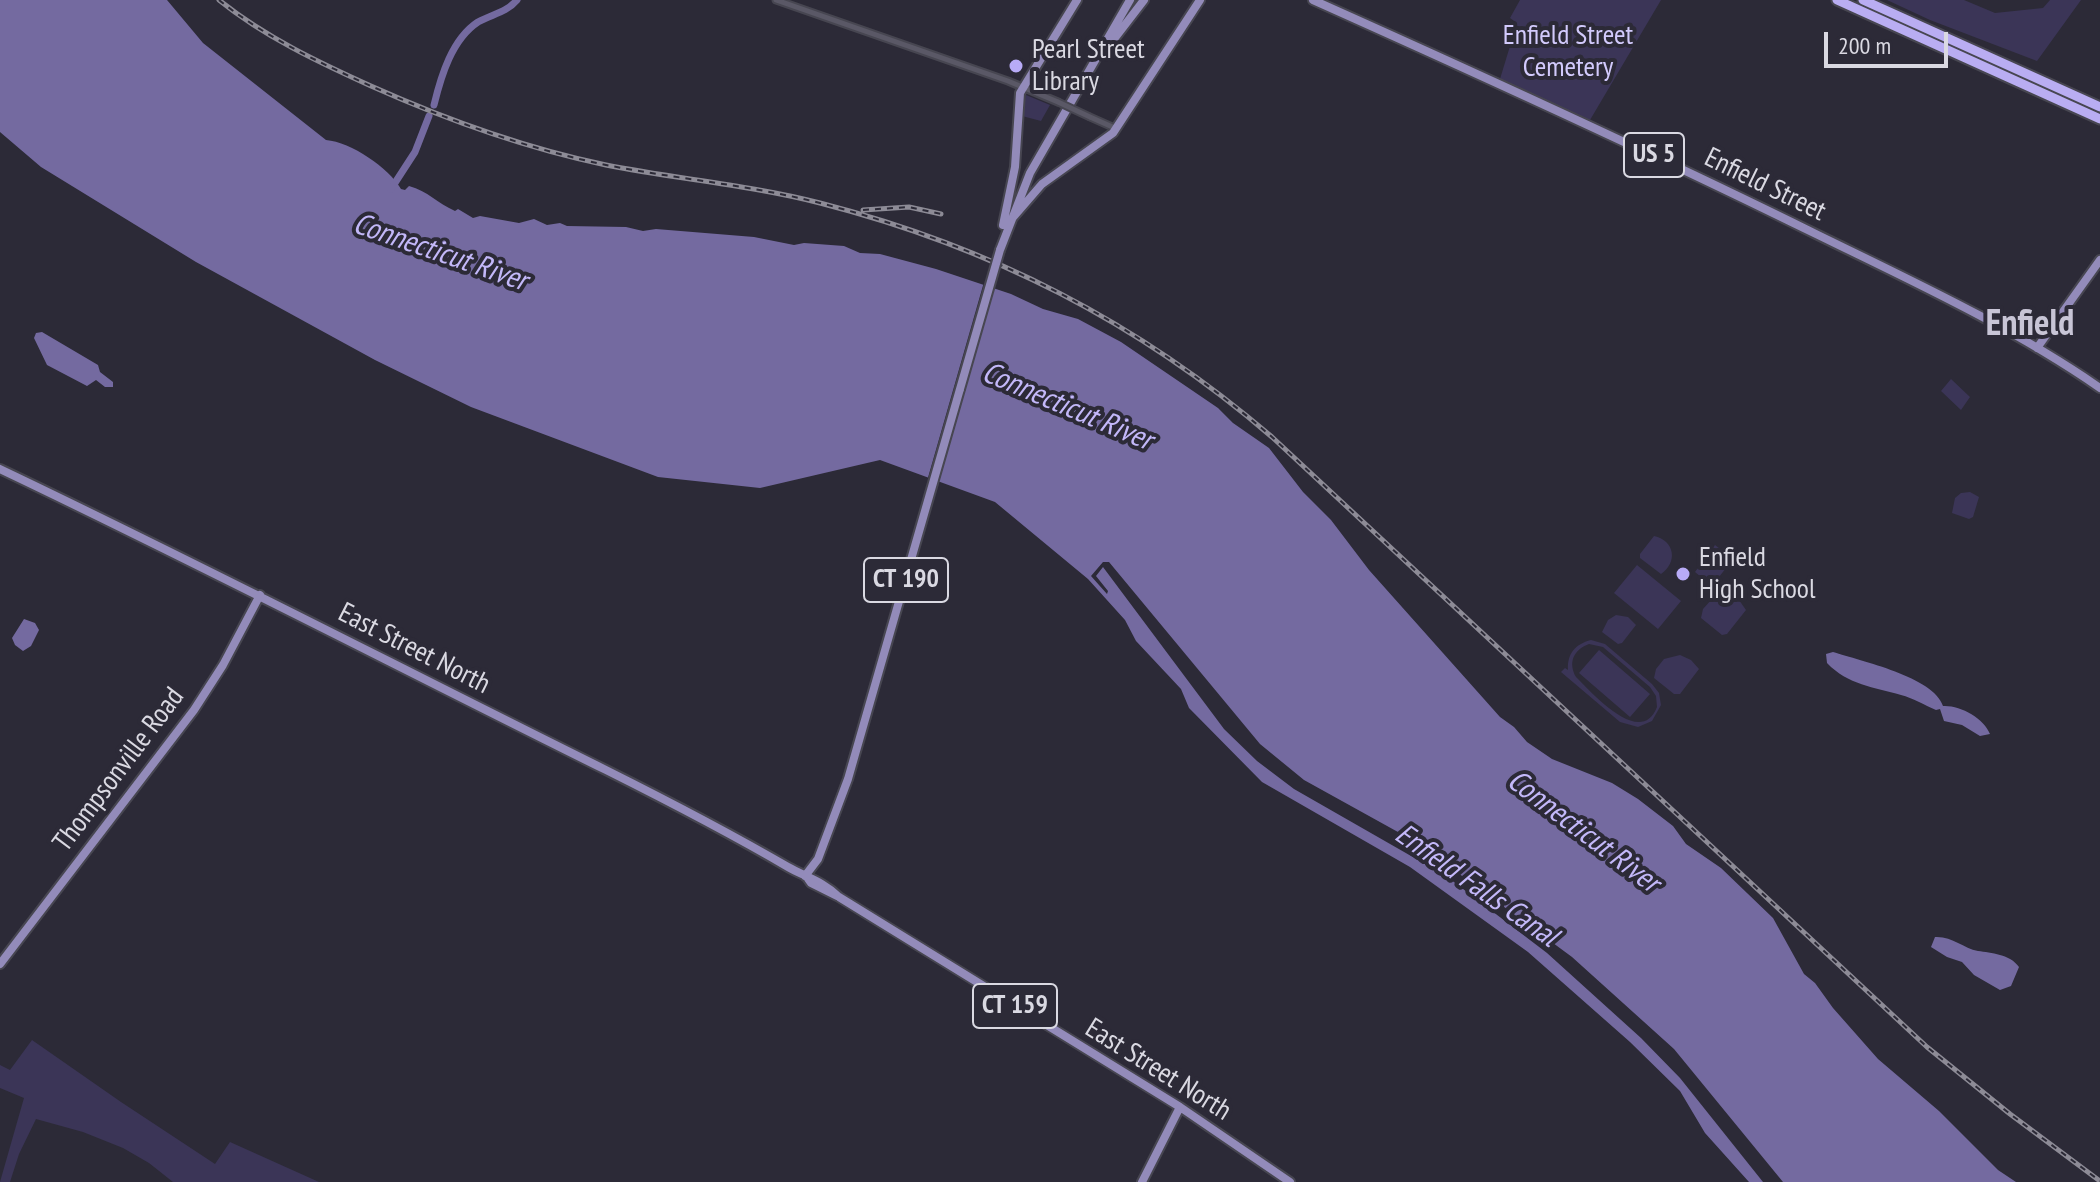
<!DOCTYPE html>
<style>
body{margin:0}
#map{position:relative;width:2100px;height:1182px;overflow:hidden;background:#2c2a37;font-family:"PT Sans Narrow",sans-serif}
canvas{display:block}
.scale{position:absolute;left:1824px;top:32px;width:124px;height:36px;box-sizing:border-box;border:4px solid #dad9e2;border-top:0;padding-left:10px;font-size:24px;line-height:28px;white-space:nowrap;color:#dad9e2;-webkit-text-stroke:6px #2c2a37;paint-order:stroke}
</style>
<div id="map">
<canvas width="2100" height="1182"></canvas>
<div class="scale">200 m</div>
</div>
<script>
const c = document.querySelector('canvas').getContext('2d');
c.lineJoin = 'round';
function fill(path, color) {
  c.fillStyle = color;
  c.fill(path, 'evenodd');
}
function strokePath(path, color, width, dash) {
  c.strokeStyle = color;
  c.lineWidth = width;
  c.lineCap = dash ? 'butt' : 'round';
  c.setLineDash(dash || []);
  c.stroke(path);
}
function label(font, color, halo, rows, align = 'center') {
  c.font = font + ' "PT Sans Narrow",sans-serif';
  c.lineWidth = 8;
  c.setLineDash([]);
  c.textBaseline = 'middle';
  c.strokeStyle = halo;
  c.fillStyle = color;
  for (const [text, x, y, turn = 0] of rows) {
    c.save();
    c.translate(x, y);
    c.rotate((+turn || 0) * Math.PI / 180);
    c.textAlign = isNaN(turn) ? turn : align;
    if (halo) c.strokeText(text, 0, 0);
    c.fillText(text, 0, 0);
    c.restore();
  }
}
const green = new Path2D(`
 M1520,0H1661L1590,120L1500,79L1517,23L1510,18Z
 M1887,0H1964L1995,13L2043,8L2050,0H2081L2037,61L1930,20Z
 M1026,95L1050,105L1041,121L1022,116Z
 M1951,379L1970,397L1961,410L1941,391Z
 M1970,492L1979,497L1973,517L1969,519L1952,513L1955,498L1961,493Z
 M1654,536C1675,541 1678,562 1661,574L1640,558V554Z
 M1715,545L1733,559L1712,586L1695,572Z
 M1637,565L1681,601L1658,629L1614,593Z
 M1728,595L1739,600L1746,610L1727,634L1722,635L1701,618L1703,609L1712,599Z
 M1616,615L1628,617L1636,625L1622,643L1618,644L1602,632L1608,620Z
 M1591,640L1605,644L1652,684L1659,693L1661,705L1652,721L1638,727L1620,722L1561,672L1565,668L1568,670C1567,654 1575,644 1591,640ZM1589,644L1603,647L1650,687L1656,696L1657,707C1641,748 1593,694 1576,677C1568,663 1573,650 1589,644Z
 M1599,650L1650,694L1630,717L1579,673Z
 M1680,655L1691,660L1699,669L1680,694H1674L1654,678L1656,669L1664,659Z
 M32,1040L121,1102L215,1164L230,1142L319,1182H173L149,1163L123,1148L83,1132L36,1119L19,1154L10,1182H0L24,1098L0,1088V1065L10,1070Z`);
const water = new Path2D(`
 M0,0H167L203,43L326,140C351,142 389,168 401,189L405,190L409,186C428,191 437,203 455,211L458,209L473,218L480,216L519,223L534,219L547,225L560,223L567,226L626,227L643,231L656,229L754,237L794,245L804,243L844,246L860,253L880,254L936,269L1011,294L1043,309L1078,319L1121,342L1218,408L1233,423L1269,448L1303,492L1331,520L1369,570L1500,717L1514,727L1527,742L1552,759L1612,783L1638,799L1673,826L1686,844L1721,868L1773,918L1804,974L1815,983L1833,1008L1878,1059L1939,1111L1998,1170L2016,1182H1783L1674,1049L1572,957L1416,842L1304,780L1260,744L1109,562H1103L1091,576L1107,594L1108,591L1096,576L1103,567L1224,729L1257,761L1294,789L1446,876L1547,953L1641,1038L1680,1078L1763,1182H1749L1705,1133L1680,1091L1630,1042L1528,952L1410,867L1262,782L1189,708L1181,689L1136,641L1125,620L1088,579L995,502L880,460L760,488L658,477L471,407L375,360L196,262L41,167L0,132Z
 M42,332L98,365L100,372L113,382V387H105L96,380L87,386L47,365L34,338L36,333Z
 M24,619L35,623L39,630L31,646L23,651L15,645L12,638Z
 M1833,652C1861,661 1934,677 1943,706C1960,705 1984,718 1990,734L1980,736L1962,725L1944,721L1940,709L1936,710C1924,705 1913,698 1901,695C1874,687 1848,685 1827,663L1826,654Z
 M1935,937C1952,936 1963,948 1978,951C1991,953 2010,954 2019,967L2011,986L2000,990L1974,975L1962,962L1947,957L1931,947Z`);
const pier = new Path2D(`
 M984,282L995,286L938,485L927,481Z`);
const river = new Path2D(`
 M434,105C441,76 452,39 478,22C492,14 506,13 517,0
 M391,189L415,152L429,116`);
const minor = new Path2D(`
 M776,0L1008,81L1058,102
 M1090,117L1117,129`);
const major = new Path2D(`
 M1313,0C1483,76 1652,153 1818,235C1914,282 2012,327 2100,388
 M1104,52L1144,0
 M1009,222L1042,184L1113,133L1200,0
 M1003,225L1015,167L1020,93L1077,0
 M1000,250L1030,173L1130,0
 M2037,348L2100,260
 M0,469C204,566 404,670 606,770C668,801 728,832 788,867C806,877 824,882 839,897L1180,1107L1290,1182
 M805,876L818,859L848,779L960,389
 M806,876L811,883L837,896
 M0,964L194,710L223,665L260,595
 M1142,1182L1180,1107`);
const highway = new Path2D(`
 M1837,0L2100,119
 M1863,0L2100,107`);
const rail = new Path2D(`
 M219,0C265,37 318,62 371,86C447,120 525,148 606,165C677,179 750,185 820,203C991,247 1138,322 1272,437L1927,1047L2010,1114L2100,1181
 M863,210L909,207L941,214`);
const minorBridge = new Path2D(`
 M1058,102L1090,117`);
const majorBridge = new Path2D(`
 M960,389L1000,250`);
const markers = [
 [1016,66,8,"#b8abf7"],
 [1683,574,8,"#b8abf7"]
];
const shields = [
 [1654,155,60],
 [906,580,84],
 [1015,1006,84]
];
const shieldNames = [
 ["US 5",1654,155],
 ["CT 190",906,580],
 ["CT 159",1015,1006]
];
const parkNames = [
 ["Enfield Street",1568,36],
 ["Cemetery",1568,68]
];
const poiNames = [
 ["Pearl Street",1032,50],
 ["Library",1032,82],
 ["Enfield",1699,558],
 ["High School",1699,590]
];
const streetNames = [
 ["Enfield Street",1765,185,26],
 ["East Street North",414,649,27],
 ["Thompsonville Road",119,770,-53],
 ["East Street North",1158,1070,32]
];
const waterNames = [
 ["Connecticut River",440,253,19],
 ["Connecticut River",1067,407,23],
 ["Connecticut River",1583,832,37],
 ["Enfield Falls Canal",1476,886,35]
];
const districtNames = [
 ["Enfield",2030,325]
];
fill(green, '#3b3557');
fill(water, '#746aa0');
fill(pier, '#2c2a37');
strokePath(river, '#746aa0', 7);
strokePath(minor, '#474651', 9);
strokePath(major, '#474651', 12);
strokePath(highway, '#474651', 13);
strokePath(minor, '#5a5866', 5);
strokePath(major, '#938bba', 8);
strokePath(highway, '#b9adf2', 9);
strokePath(rail, '#8d8b96', 5);
strokePath(rail, '#2c2a37', 2, [6]);
strokePath(minorBridge, '#474651', 9, []);
strokePath(majorBridge, '#474651', 12, []);
strokePath(minorBridge, '#5a5866', 5);
strokePath(majorBridge, '#938bba', 8);
for (const [x, y, r, color] of markers) {
  const dot = new Path2D();
  dot.arc(x, y, r, 0, 2 * Math.PI);
  c.fillStyle = color;
  c.fill(dot);
  strokePath(dot, '#2c2a37', 3);
}
for (const [x, y, w] of shields) {
  const box = new Path2D();
  box.roundRect(x - w / 2, y - 22, w, 44, 6);
  c.fillStyle = '#2c2a37';
  c.fill(box);
  strokePath(box, '#dad9e2', 2);
}
label('bold 26px', '#dad9e2', null, shieldNames);
label('28px', '#d2cafc', '#2c2a37', parkNames);
label('28px', '#dad9e2', '#2c2a37', poiNames, 'left');
label('28px', '#dad9e2', '#2c2a37', streetNames);
label('italic 30px', '#c3b8f9', '#2c2a37', waterNames);
label('bold 36px', '#c8c5d6', '#2c2a37', districtNames);
</script>
